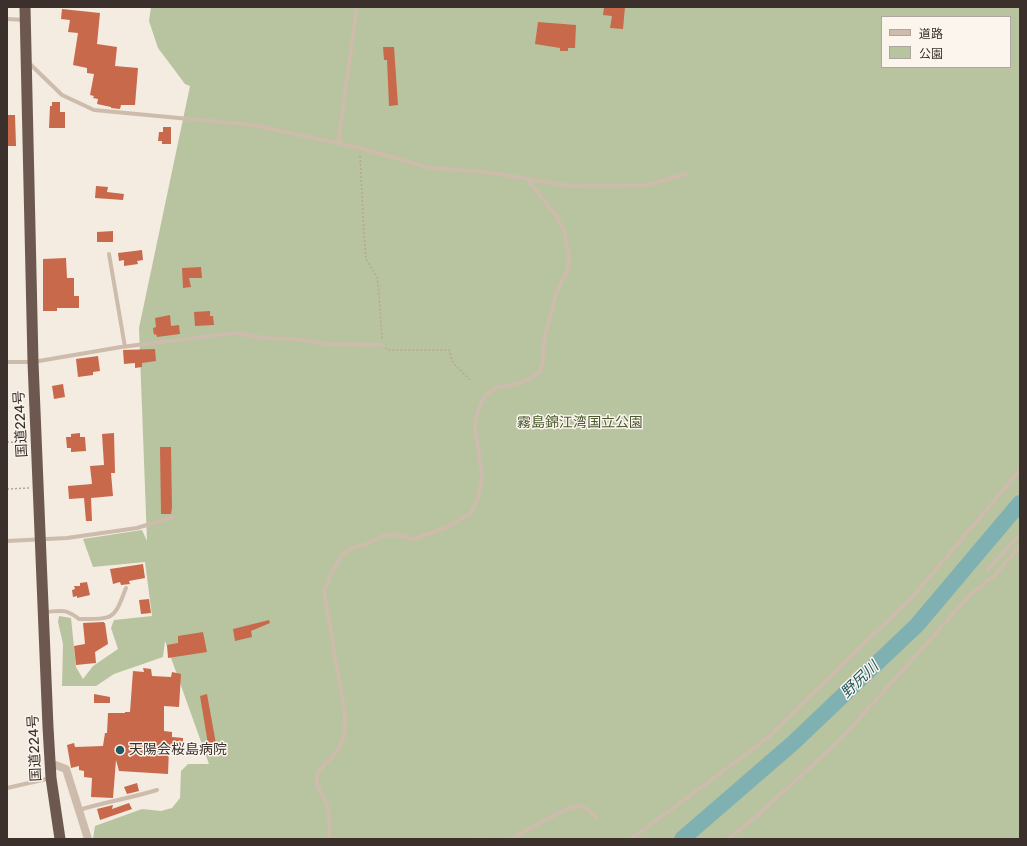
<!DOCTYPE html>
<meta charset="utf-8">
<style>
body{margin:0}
#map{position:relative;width:1027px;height:846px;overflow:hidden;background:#f4ebe1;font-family:Rubik,"Noto Sans JP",sans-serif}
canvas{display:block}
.frame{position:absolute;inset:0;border:8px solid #3b302b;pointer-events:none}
.legend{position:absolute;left:881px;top:16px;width:130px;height:52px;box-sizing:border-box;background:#fbf5ee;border:1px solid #aea6a0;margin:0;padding:5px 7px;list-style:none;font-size:12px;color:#3b302b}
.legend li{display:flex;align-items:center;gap:8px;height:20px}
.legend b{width:20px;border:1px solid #aea6a0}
</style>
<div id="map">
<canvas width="1027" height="846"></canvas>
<div class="frame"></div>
<ul class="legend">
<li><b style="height:5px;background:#cdbbac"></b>道路</li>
<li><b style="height:11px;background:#b8c4a0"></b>公園</li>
</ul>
</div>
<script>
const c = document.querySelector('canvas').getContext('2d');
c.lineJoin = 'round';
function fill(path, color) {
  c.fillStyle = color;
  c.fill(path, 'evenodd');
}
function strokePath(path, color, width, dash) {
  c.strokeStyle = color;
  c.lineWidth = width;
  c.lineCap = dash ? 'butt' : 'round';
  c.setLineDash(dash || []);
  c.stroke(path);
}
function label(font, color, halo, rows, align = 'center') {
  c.font = font + ' Rubik,"Noto Sans JP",sans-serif';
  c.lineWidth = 3;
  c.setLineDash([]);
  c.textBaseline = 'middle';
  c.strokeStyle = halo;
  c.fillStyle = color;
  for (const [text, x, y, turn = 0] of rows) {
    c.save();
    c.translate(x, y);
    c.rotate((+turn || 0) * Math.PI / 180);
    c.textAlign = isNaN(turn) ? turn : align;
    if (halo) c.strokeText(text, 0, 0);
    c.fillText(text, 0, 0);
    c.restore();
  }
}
const green = new Path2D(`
 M151,7H1020V839H93L95,826L142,809L161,811L172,808L180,798L181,771L188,764H209L165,641L163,657L114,674L96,686H62L63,644L58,622L59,616L71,618L76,667L83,679L93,666L118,649L111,628L114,620L152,616L145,562L93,567L83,539L142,530L147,541L139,328L190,86L185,84L158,48L149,21ZM882,17H1010V67H882Z`);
const river = new Path2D(`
 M682,839L793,743L917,625L1020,503`);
const building = new Path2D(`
 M604,7H625L623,29L610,28L612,16L603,15Z
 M62,9L100,13L97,44L117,47L115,66L138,68L135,105H121L120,109L111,108V107L97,104L98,99L93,98L94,96L90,95L94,74L87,73V68L73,65L78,33L68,32L70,20L61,19Z
 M538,22L576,25L575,48H568V51H560V48L535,44Z
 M383,47H394L398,105L389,106L387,60H384Z
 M52,102H60V112H65V128H49L50,106H52Z
 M7,115H15L16,146H8Z
 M163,127H171V144H162V141H158L159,132H163Z
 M96,186L108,187L107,192L124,194L123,200L95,198Z
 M113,231V242H97V232Z
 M142,250L143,260L137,261L138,264L124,266V260L119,261L118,253Z
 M66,258L67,278H74V296H79V308H57V311H43V259Z
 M201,267L202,278H189L191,287L183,288L182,268Z
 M210,311V316H213L214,325L195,326L194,312Z
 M170,315L171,326L179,325L180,334L157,337L156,334L154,335L153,328L156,327L155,318Z
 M155,349L156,361L142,363V367L135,368V363L124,364L123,350Z
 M98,356L100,371L93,372V375L78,377L76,359Z
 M63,384L65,397L54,399L52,386Z
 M80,433V437H85L86,451L71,452V448H67L66,437H71V434Z
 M114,433L115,473H111L113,496L91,498L92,521H86L84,498L69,499L68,486L92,484L90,466L104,465L102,434Z
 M160,447H171L172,508L171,514H161Z
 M143,564L145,578L129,581L130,584L121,585L120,582L113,584L110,569Z
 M87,582L90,595L77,598V596L73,597L72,590L75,589L74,586H80V583Z
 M149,599L151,613L141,614L139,600Z
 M269,620L270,623L251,631L252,637L235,641L233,629Z
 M104,622V623H105L108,644L95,652L96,663L76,665L74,646L85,644L83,623Z
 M203,632L207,652L168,658L167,645L178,643V636Z
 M143,668L151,669L152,676L171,677L172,672L181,674L179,707L164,706V731L172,732V737L183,738V750L169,749L168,774L119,771L116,760L113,798L91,797L92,778L84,777V771L79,770V766L71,768L67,745L74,743L75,747L103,746L105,733H107L108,713H125V712H130L133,671L144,672Z
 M94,694L110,697V703H94Z
 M207,694L218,755L210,756L200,696Z
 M137,783L139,791L127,794L124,787Z
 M129,803L132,809L100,820L97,809L113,805L112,809Z`);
const path = new Path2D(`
 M360,156L364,234L366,259L377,277L379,293L382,339
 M385,348L388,350H449L453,363L470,380
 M7,442L25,443
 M7,489L29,488`);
const service = new Path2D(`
 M7,19L25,20
 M29,63L62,95L94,110L253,125L360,148L430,168L487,172L569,186L648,185L686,174
 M338,143L357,7
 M109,254L125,347
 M7,362H33L121,347L234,333L264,338L297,339L324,344L381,345
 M7,541L67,538L137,528L173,517
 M987,570L1020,534
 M44,612C61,611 65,608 79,619C88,619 100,620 108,617C118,614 122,597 126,588
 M7,788L51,778
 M79,810C105,802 131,798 157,790
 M329,839C330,828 329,816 327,805C324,796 315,787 317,776C319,767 328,762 334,755C345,742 345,731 345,714L324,591L330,575L342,554L352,548L364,545L383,536L393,534L414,539L448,527L471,513L479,495L482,474L475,427L478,410L485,395L498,387L513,385L527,380L540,372L543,362L544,340L547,328L557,291L568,269L569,256L564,231L555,214L527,179
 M475,839H483
 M511,839C523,833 568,805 578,806C587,807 590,811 596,817
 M631,839L765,740L915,594L1020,470
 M728,839L758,815L840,740L970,595L994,576L1020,546`);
const minor = new Path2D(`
 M50,763L66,769L88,839`);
const trunk = new Path2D(`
 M25,7L33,362L48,727L51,778L60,839`);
const markers = [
 [120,750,5,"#1f5a5e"]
];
const parkNames = [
 ["霧島錦江湾国立公園",580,423]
];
const streetNames = [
 ["国道224号",21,424,-93],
 ["国道224号",35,748,-93]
];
const poiNames = [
 ["天陽会桜島病院",129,750]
];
const waterNames = [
 ["野尻川",860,680,-44]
];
fill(green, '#b8c4a0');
strokePath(river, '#7fb0b2', 16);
fill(building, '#c8694b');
strokePath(path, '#b9a596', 1.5, [2, 2]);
strokePath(service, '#cdbbac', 4);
strokePath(minor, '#cdbbac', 8);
strokePath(trunk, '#6c584f', 11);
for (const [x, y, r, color] of markers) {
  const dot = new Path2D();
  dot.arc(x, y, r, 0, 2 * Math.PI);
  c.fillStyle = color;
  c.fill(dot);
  strokePath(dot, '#fbf5ee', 1.5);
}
label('14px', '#4a5a2e', '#fbf5ee', parkNames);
label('14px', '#3b302b', '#fbf5ee', streetNames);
label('14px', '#3b302b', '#fbf5ee', poiNames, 'left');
label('italic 15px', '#1f5a5e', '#fbf5ee', waterNames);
</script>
